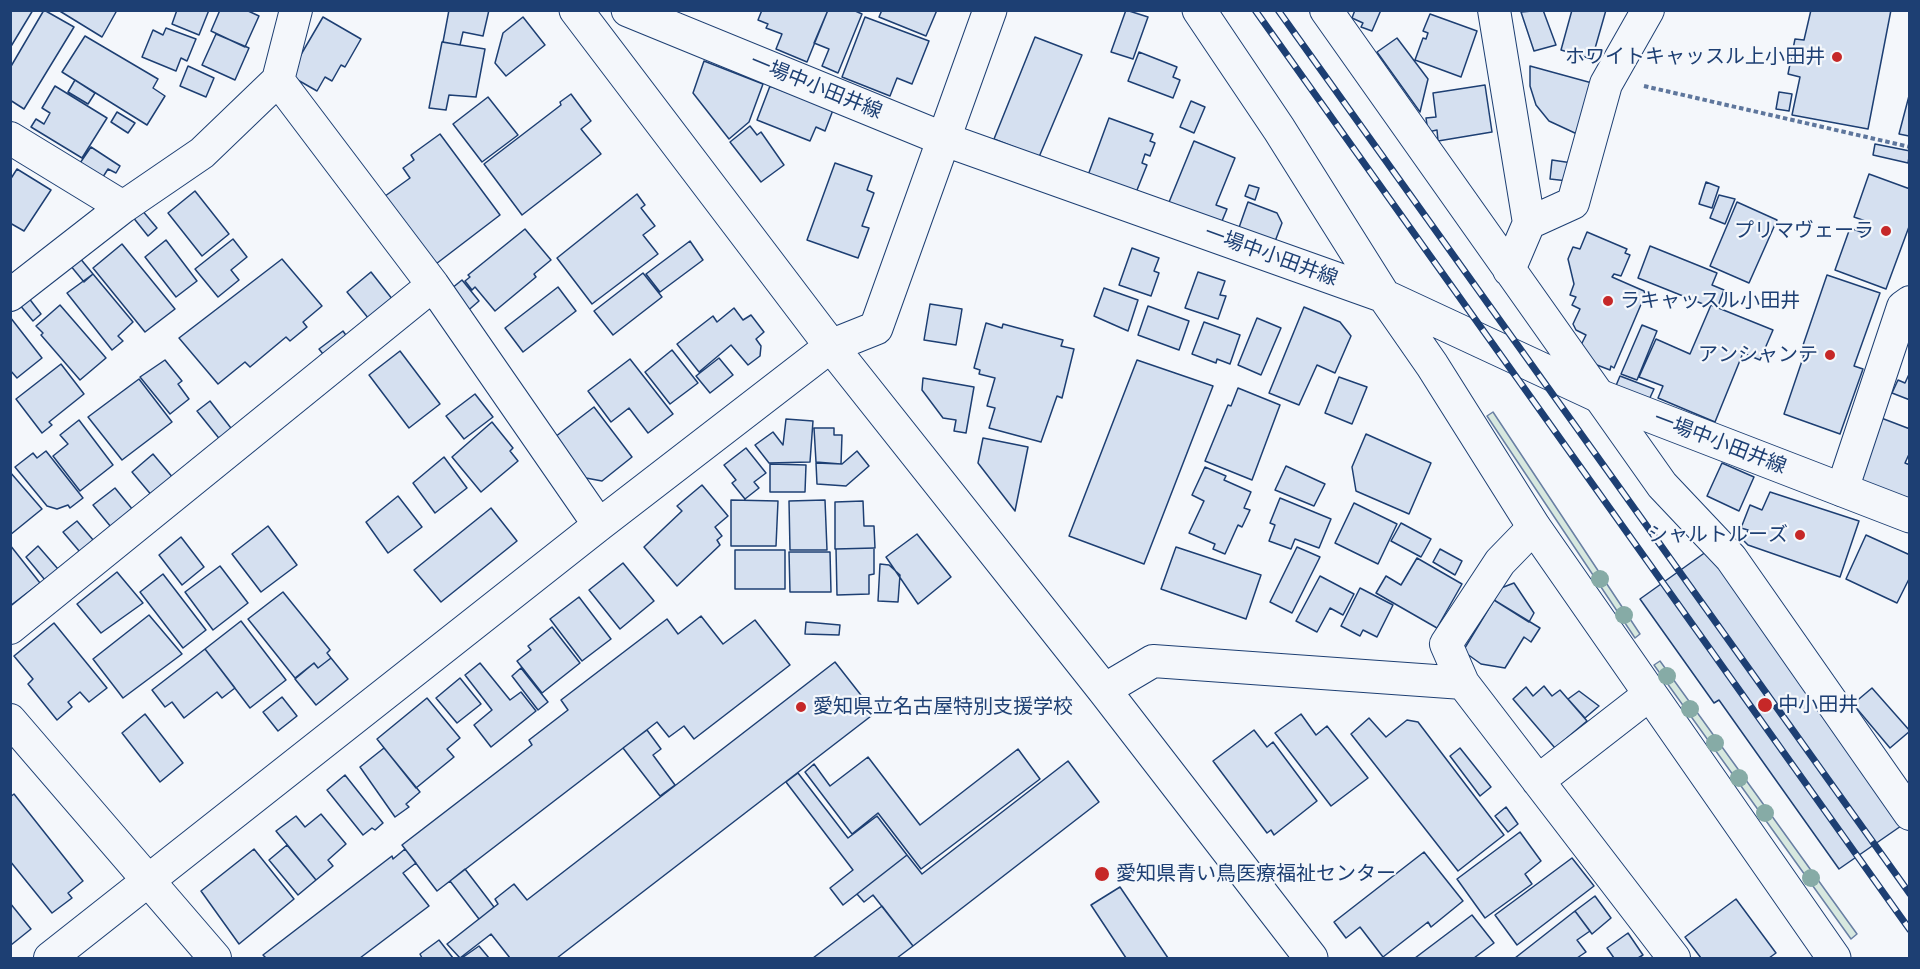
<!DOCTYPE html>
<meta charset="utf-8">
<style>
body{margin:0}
#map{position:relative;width:1920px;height:969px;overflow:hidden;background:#f4f7fb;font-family:"Zilla Slab",serif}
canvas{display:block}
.frame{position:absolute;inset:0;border:12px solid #1d3f73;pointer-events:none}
</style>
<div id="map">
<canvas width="1920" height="969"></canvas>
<div class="frame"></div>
</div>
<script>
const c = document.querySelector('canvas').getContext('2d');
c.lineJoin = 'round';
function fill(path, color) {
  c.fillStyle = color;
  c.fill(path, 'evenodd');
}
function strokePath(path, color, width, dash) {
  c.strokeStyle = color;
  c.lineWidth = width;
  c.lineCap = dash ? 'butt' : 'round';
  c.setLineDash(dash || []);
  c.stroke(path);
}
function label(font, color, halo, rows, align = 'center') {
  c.font = font + ' "Zilla Slab","Noto Sans JP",serif';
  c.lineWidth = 4.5;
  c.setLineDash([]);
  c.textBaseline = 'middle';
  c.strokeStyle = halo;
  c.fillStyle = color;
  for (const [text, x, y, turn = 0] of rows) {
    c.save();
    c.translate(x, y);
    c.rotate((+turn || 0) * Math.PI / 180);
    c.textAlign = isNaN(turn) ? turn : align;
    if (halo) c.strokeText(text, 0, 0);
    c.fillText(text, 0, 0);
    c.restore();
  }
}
const green = new Path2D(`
 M1493,412L1640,634L1635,638L1487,416Z
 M1660,661L1857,934L1851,939L1654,665Z`);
const building = new Path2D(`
 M10,10H33L10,48Z
 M44,10L74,27L24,109L10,100V68Z
 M58,10H113L116,12L102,37Z
 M177,10H209L199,35L172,24Z
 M220,10H246L259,16L245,47L211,31Z
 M449,10H489L483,36L463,32L460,45L443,42Z
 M762,10H828L807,62L776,49L782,34L766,28L768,24L758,20Z
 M828,10H853L862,14L838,73L822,66L829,49L814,43Z
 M882,10H937L926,36L879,17Z
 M1126,10L1148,17L1133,59L1111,52Z
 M1355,10H1381L1372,31L1361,27L1363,23L1352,18Z
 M1543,10L1556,45L1534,51L1521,12Z
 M1572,10H1606L1592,59L1561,50Z
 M1811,10H1891L1868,129L1792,115L1800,77L1788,74L1795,39L1804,40Z
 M1430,14L1477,31L1461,77L1415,60L1423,38L1426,39L1428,33L1423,31Z
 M323,17L361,39L345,67L341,65L332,81L325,77L317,91L289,75Z
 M523,17L545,45L506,76L495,63L503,33Z
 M865,17L929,41L912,84L897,78L890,96L842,77Z
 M166,28L196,39L187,61L181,58L176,71L142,57L153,30L163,35Z
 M216,34L249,48L235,80L202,65Z
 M85,36L158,79L153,88L165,96L147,125L62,72Z
 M1035,37L1082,55L1039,157L994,139Z
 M1397,38L1428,79L1420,112L1377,52Z
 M442,42L485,49L476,97L449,95L446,110L429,108Z
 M1139,52L1177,67L1173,77L1180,80L1173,98L1128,81Z
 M704,61L763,84L749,122L729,139L693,93Z
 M188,66L214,78L206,97L180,86Z
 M1530,66L1592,83L1577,134L1549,121L1536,105L1530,86Z
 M75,80L95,93L88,104L68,92Z
 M1485,85L1492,132L1438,141L1437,130L1428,132L1426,118L1436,117L1433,93Z
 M55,86L107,118L82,158L31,127L36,119L44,124L50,113L42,108Z
 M770,86L833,110L825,131L816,127L810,141L757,120Z
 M1779,92L1792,94L1789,111L1776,109Z
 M1910,92V133L1909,136L1899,134Z
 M571,94L591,121L581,129L601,154L522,215L484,164L561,105L560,102Z
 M488,97L518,135L482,162L453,124Z
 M1191,101L1205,107L1194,133L1180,127Z
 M117,112L135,123L128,133L111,122Z
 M1109,118L1153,134L1150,141L1155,143L1150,156L1145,154L1142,163L1147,165L1135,195L1087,178Z
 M750,126L757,135L761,132L784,165L761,182L730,142Z
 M440,134L500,215L432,267L381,199L410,178L403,168L414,160L411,155Z
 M1194,141L1235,158L1216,205L1227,209L1217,233L1165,212Z
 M1875,144L1910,151L1908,163L1873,155Z
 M91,147L120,166L116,173L108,169L101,180L78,166Z
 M1552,160L1579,164L1577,182L1550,179Z
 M835,163L872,176L867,190L874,193L862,226L869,228L858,258L807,240Z
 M17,169L51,190L24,231L10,223V180Z
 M1869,174L1910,189V224L1886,289L1835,270L1850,228L1864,233L1868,222L1854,217Z
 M1706,182L1719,187L1712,208L1699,204Z
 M1249,185L1259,188L1255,200L1245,196Z
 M195,191L229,234L202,256L168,213Z
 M637,194L645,205L641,208L655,226L643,235L658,254L592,304L557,258Z
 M1719,195L1735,199L1725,224L1710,218Z
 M1248,202L1277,213L1282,223L1271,252L1235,239Z
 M1737,202L1777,220L1749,283L1710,266Z
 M141,209L157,228L148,236L132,216Z
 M525,229L551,260L534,274L536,277L495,311L475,287L472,290L465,281L470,277L468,275Z
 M1587,232L1627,249L1625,253L1630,255L1621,276L1614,274L1612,277L1644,291L1645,295L1614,368L1611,366L1610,370L1589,362L1580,347L1586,335L1576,330L1573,324L1580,309L1572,305L1576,297L1570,295L1574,284L1568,259L1573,247L1580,249Z
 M233,239L247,257L231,270L239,280L218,297L195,269Z
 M166,240L197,281L176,297L145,257Z
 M690,241L703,260L660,292L646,274Z
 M122,244L175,309L145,332L93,268Z
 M1650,246L1717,273L1712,285L1724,290L1718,306L1709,303L1708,306L1638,278Z
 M1132,248L1159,258L1154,271L1159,273L1151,296L1119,285Z
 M79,257L93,274L84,282L70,265Z
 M282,259L322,306L303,322L307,327L290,341L286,337L250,367L245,362L218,384L179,338Z
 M371,272L393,300L369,319L347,292Z
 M1198,272L1225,281L1220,295L1226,296L1218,319L1185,308Z
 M643,273L662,297L613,335L594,311Z
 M93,274L133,322L118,336L123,341L112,350L67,293Z
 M1827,275L1880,293L1854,366L1863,369L1840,434L1784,414L1804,355L1800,354Z
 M462,280L479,301L464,314L446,293Z
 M558,287L576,311L523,352L505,328Z
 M1104,288L1138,300L1128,331L1094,316Z
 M28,297L41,314L33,321L19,304Z
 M930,304L962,309L956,345L924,340Z
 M60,305L106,358L80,380L41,335L43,333L36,326Z
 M1711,305L1773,330L1760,360L1743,353L1715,422L1658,398L1663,386L1639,377L1656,339L1690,354Z
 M1148,306L1189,321L1179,350L1138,335Z
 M1304,307L1340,322L1351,336L1335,373L1317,365L1299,405L1269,393Z
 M734,308L743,320L751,315L764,332L756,339L761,346L760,356L748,365L731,345L699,372L677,344L713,316L717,322Z
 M10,317L42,358L17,378L10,370Z
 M1257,318L1281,328L1261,375L1238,365Z
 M1204,322L1240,335L1230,364L1217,359L1216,363L1192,354Z
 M986,323L1002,328L1003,324L1063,340L1061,346L1074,349L1062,398L1057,396L1041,442L989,428L995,408L987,406L995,378L979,374L980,370L974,368Z
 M1642,325L1657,331L1637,380L1621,374Z
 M343,331L350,341L327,359L319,349Z
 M672,350L698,383L670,404L645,372Z
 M400,351L440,404L409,428L369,375Z
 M719,358L733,375L710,393L696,376Z
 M630,359L673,414L648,433L629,408L611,422L588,391Z
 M165,360L182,381L178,384L189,399L170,414L140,377Z
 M1137,360L1213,386L1144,564L1069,536Z
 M61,364L84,394L49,422L52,425L42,433L16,399Z
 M1910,372V400L1892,393L1898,380L1905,383Z
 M1620,376L1654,389L1648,402L1615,388Z
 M1339,377L1367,387L1352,424L1325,413Z
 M923,378L974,387L966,433L954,431L956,420L943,418L922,390Z
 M139,379L172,422L122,460L88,417Z
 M1238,388L1280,405L1252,480L1205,461L1228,405L1231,406Z
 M475,394L493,417L464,439L446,416Z
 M210,401L234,432L222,442L197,411Z
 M594,407L632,457L602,481L586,478L555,437Z
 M1876,416L1910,429V452L1905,463L1910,465V499L1853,478Z
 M786,419L813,421L810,462L769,463L755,445L773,432L783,445Z
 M79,420L113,465L80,491L53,456L68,444L60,435Z
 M492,422L513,448L510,451L518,461L481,492L452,457Z
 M814,428H834V435H842L841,464L816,462Z
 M1366,434L1431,463L1409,514L1356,491L1352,467Z
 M983,438L1028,447L1015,511L978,463Z
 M746,448L766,473L754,482L759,488L745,499L732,483L736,480L724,465Z
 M46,451L83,498L70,508L68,505L57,509L47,506L15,467L33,453L37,458Z
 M857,451L869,466L846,486L817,484L816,463L842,464Z
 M153,454L174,479L153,497L132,472Z
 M444,457L467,488L435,513L413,483Z
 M1722,463L1754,477L1739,511L1707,496Z
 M770,464L806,465L805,492H770Z
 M1286,466L1325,484L1314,506L1275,490Z
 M1205,467L1226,476L1224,480L1251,492L1244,508L1250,510L1242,527L1238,525L1225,554L1213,549L1215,544L1189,533L1204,501L1192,495Z
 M10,472L42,509L10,535Z
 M702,485L728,516L715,527L722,536L717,540L720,545L677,586L644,547L682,511L677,506Z
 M115,488L133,510L111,527L93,505Z
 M1770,492L1859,521L1840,577L1748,545L1744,541L1748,530L1741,528L1750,505L1762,510Z
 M398,496L422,527L388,553L366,522Z
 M1280,498L1331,519L1319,548L1295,539L1291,549L1269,541L1275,525L1270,523Z
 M731,500L778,501L776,546H731Z
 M825,500L827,550H790L789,501Z
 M863,501L864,526H874L875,548L835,549V502Z
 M1354,503L1397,524L1378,564L1335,543Z
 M491,508L517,541L441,602L414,570Z
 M77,521L94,541L80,552L63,532Z
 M1401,523L1431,539L1421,557L1391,541Z
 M268,526L297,565L261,592L232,554Z
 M917,534L951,577L918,604L886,557Z
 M1866,535L1910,555V577L1897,603L1846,579Z
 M181,537L204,567L182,585L159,555Z
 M10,545L40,583L10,606Z
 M38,546L58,569L45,580L26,557Z
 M1176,547L1261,575L1246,619L1161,589Z
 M1297,547L1320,557L1292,613L1270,602Z
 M874,548V574L869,575V594L837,595L836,549Z
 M1440,549L1462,561L1455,575L1433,562Z
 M1710,549L1784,652L1780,655L1901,826L1839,869L1719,700L1714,703L1640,599Z
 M735,550H785V589H735Z
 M789,552H830L831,592H790Z
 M1417,558L1462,584L1437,628L1376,593L1386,576L1401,585Z
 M623,563L654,601L620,629L589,590Z
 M880,564L889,565L900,575L898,602L878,601Z
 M220,566L248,603L213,630L185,592Z
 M117,572L143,603L101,633L77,604Z
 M163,574L206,630L183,648L140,592Z
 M1320,576L1354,594L1343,615L1330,608L1317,632L1296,621Z
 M1514,583L1534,613L1529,622L1494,600L1501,588Z
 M1360,588L1393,605L1377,637L1363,630L1360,636L1341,626Z
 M283,592L330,650L327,653L331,658L318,668L314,663L295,678L248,619Z
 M579,597L611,639L582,661L550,619Z
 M1494,600L1540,628L1531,642L1524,637L1505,668L1481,664L1463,651Z
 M149,615L182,654L123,698L93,659Z
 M701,616L723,644L755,620L790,665L694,739L684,726L669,737L657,722L437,891L402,845L532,745L529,740L568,710L561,700L667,619L678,634Z
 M241,621L286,680L250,708L205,649Z
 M806,622L840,625L839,635L805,634Z
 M54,623L107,688L89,702L80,692L68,702L72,707L57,720L28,684L33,679L14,656Z
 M552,627L580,663L542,693L517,661L531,650L528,646Z
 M205,649L235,688L222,698L217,692L184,718L172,702L165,707L152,690Z
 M331,658L348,679L316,705L295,679L314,663L318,668Z
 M835,662L875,713L557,958H510L491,934L460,958L447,944L498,904L495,899L514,884L527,900Z
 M480,663L510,700L521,692L536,711L491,747L474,725L492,710L465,675Z
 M521,668L548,702L538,710L512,676Z
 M460,678L481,704L457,723L436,698Z
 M1544,686L1552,696L1560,690L1587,721L1555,748L1513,699L1526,687L1533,696Z
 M1872,688L1910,731L1890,748L1853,704Z
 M1579,691L1599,706L1585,718L1568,699Z
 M282,697L297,716L278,731L263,712Z
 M427,698L460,738L447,749L454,757L416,788L377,739Z
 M145,714L183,763L160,782L122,733Z
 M1301,714L1316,735L1327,726L1368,778L1331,806L1275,733Z
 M1369,718L1386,737L1407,720L1418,722L1504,835L1458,871L1351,734Z
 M647,730L661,749L653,755L675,785L660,796L623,748Z
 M1254,730L1267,747L1273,742L1317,801L1274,835L1271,830L1267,833L1213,761Z
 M384,748L420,792L406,804L409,807L395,817L360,767Z
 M1460,748L1491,787L1480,796L1450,756Z
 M1018,749L1040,779L921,869L878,813L852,834L805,772L814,764L830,786L868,757L920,825Z
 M1068,761L1099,802L913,946L873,895L864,902L857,894L907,855L922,874Z
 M798,773L848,838L877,816L907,855L843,905L830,888L853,870L786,782Z
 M345,775L383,823L375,830L372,828L363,835L327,790Z
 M14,794L83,881L68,893L72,898L52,913L10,861V797Z
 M1506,807L1518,824L1508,832L1495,816Z
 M321,814L346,844L328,860L333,866L316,880L276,831L296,816L305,827Z
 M1520,832L1541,861L1525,874L1532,884L1485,918L1457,879Z
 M287,845L316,880L298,895L269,860Z
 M254,849L294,899L239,944L201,891Z
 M405,849L416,863L403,873L429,906L360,958H266L263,955L392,856L393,859Z
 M1424,852L1463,901L1431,927L1428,922L1383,957L1360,927L1346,938L1334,922Z
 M1572,858L1594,886L1517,945L1495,915Z
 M465,869L494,907L479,919L450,881Z
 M1120,887L1168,958H1126L1091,905Z
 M1595,896L1611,918L1592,934L1575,911Z
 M1736,899L1776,953L1769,958H1701L1685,937Z
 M10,903L31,929L11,945L10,944Z
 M882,906L913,946L897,958H813Z
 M1575,911L1590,931L1577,940L1586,952L1577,958H1515Z
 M1472,915L1494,943L1474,958H1415Z
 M1628,933L1643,955L1638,958H1614L1607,948Z
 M439,940L453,958H422L420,954Z
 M479,946L489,958H462Z`);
const path = new Path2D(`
 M1644,86L1910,147`);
const street = new Path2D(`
 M296,10L278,80L433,285L599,525
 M1326,10L1662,485L1731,558L1910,814
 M1494,10L1529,223L1509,270
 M10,138L123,207
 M1529,223L1573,203L1606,84L1648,10
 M10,295L123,207L202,153L278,80
 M1842,490L1903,307L1910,302
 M10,628L433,285
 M1463,683L1446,644L1500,562L1534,527
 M1104,690L1153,661L1463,683L1674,958
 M10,720L215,958
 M1538,781L1650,694
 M50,958L599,525L831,346`);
const secondary = new Path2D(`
 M576,10L831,346L1104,690L1311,958
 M628,10L946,140L1384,296L1599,396L1910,516
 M1199,10L1279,129L1384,296L1432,365L1534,527L1834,958
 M831,346L876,328L990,10`);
const rail = new Path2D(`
 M1255,10L1910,930
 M1278,10L1910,894`);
const trees = [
 [1600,579],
 [1624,615],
 [1667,676],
 [1690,709],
 [1715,743],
 [1739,778],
 [1765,813],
 [1811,878]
];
const markers = [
 [1837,57,6,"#c62828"],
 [1886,231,6,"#c62828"],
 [1608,301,6,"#c62828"],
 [1830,355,6,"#c62828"],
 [1800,535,6,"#c62828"],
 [1765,705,8,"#c62828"],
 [801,707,6,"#c62828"],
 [1102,874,8,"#c62828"]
];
const poiNames = [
 ["ホワイトキャッスル上小田井",1825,57],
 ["プリマヴェーラ",1874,231],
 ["ラキャッスル小田井",1620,301,"left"],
 ["アンシャンテ",1818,355],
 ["シャルトルーズ",1788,535],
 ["中小田井",1778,705,"left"],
 ["愛知県立名古屋特別支援学校",813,707,"left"],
 ["愛知県青い鳥医療福祉センター",1116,874,"left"]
];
const streetNames = [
 ["一場中小田井線",816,87,22],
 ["一場中小田井線",1271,256,20],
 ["一場中小田井線",1720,443,21]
];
fill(green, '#d7e8df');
strokePath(green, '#687fa3', 1.5);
fill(building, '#d5e0f0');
strokePath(building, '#1d3f73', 1.5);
strokePath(street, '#1d3f73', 34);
strokePath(secondary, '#1d3f73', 35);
strokePath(path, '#5e769c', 4, [4.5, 3]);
strokePath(street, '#f4f7fb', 32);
strokePath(secondary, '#f4f7fb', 33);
strokePath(rail, '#1d3f73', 7);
strokePath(rail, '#f4f7fb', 4.5, [14]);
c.fillStyle = '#86aba6';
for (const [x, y] of trees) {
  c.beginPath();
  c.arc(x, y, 9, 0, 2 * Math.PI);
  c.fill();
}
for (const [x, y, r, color] of markers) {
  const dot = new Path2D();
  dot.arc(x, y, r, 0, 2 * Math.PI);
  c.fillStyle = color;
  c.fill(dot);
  strokePath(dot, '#f4f7fb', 2);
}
label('20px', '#1d3f73', '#f4f7fb', poiNames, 'right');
label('20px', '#1d3f73', '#f4f7fb', streetNames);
</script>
